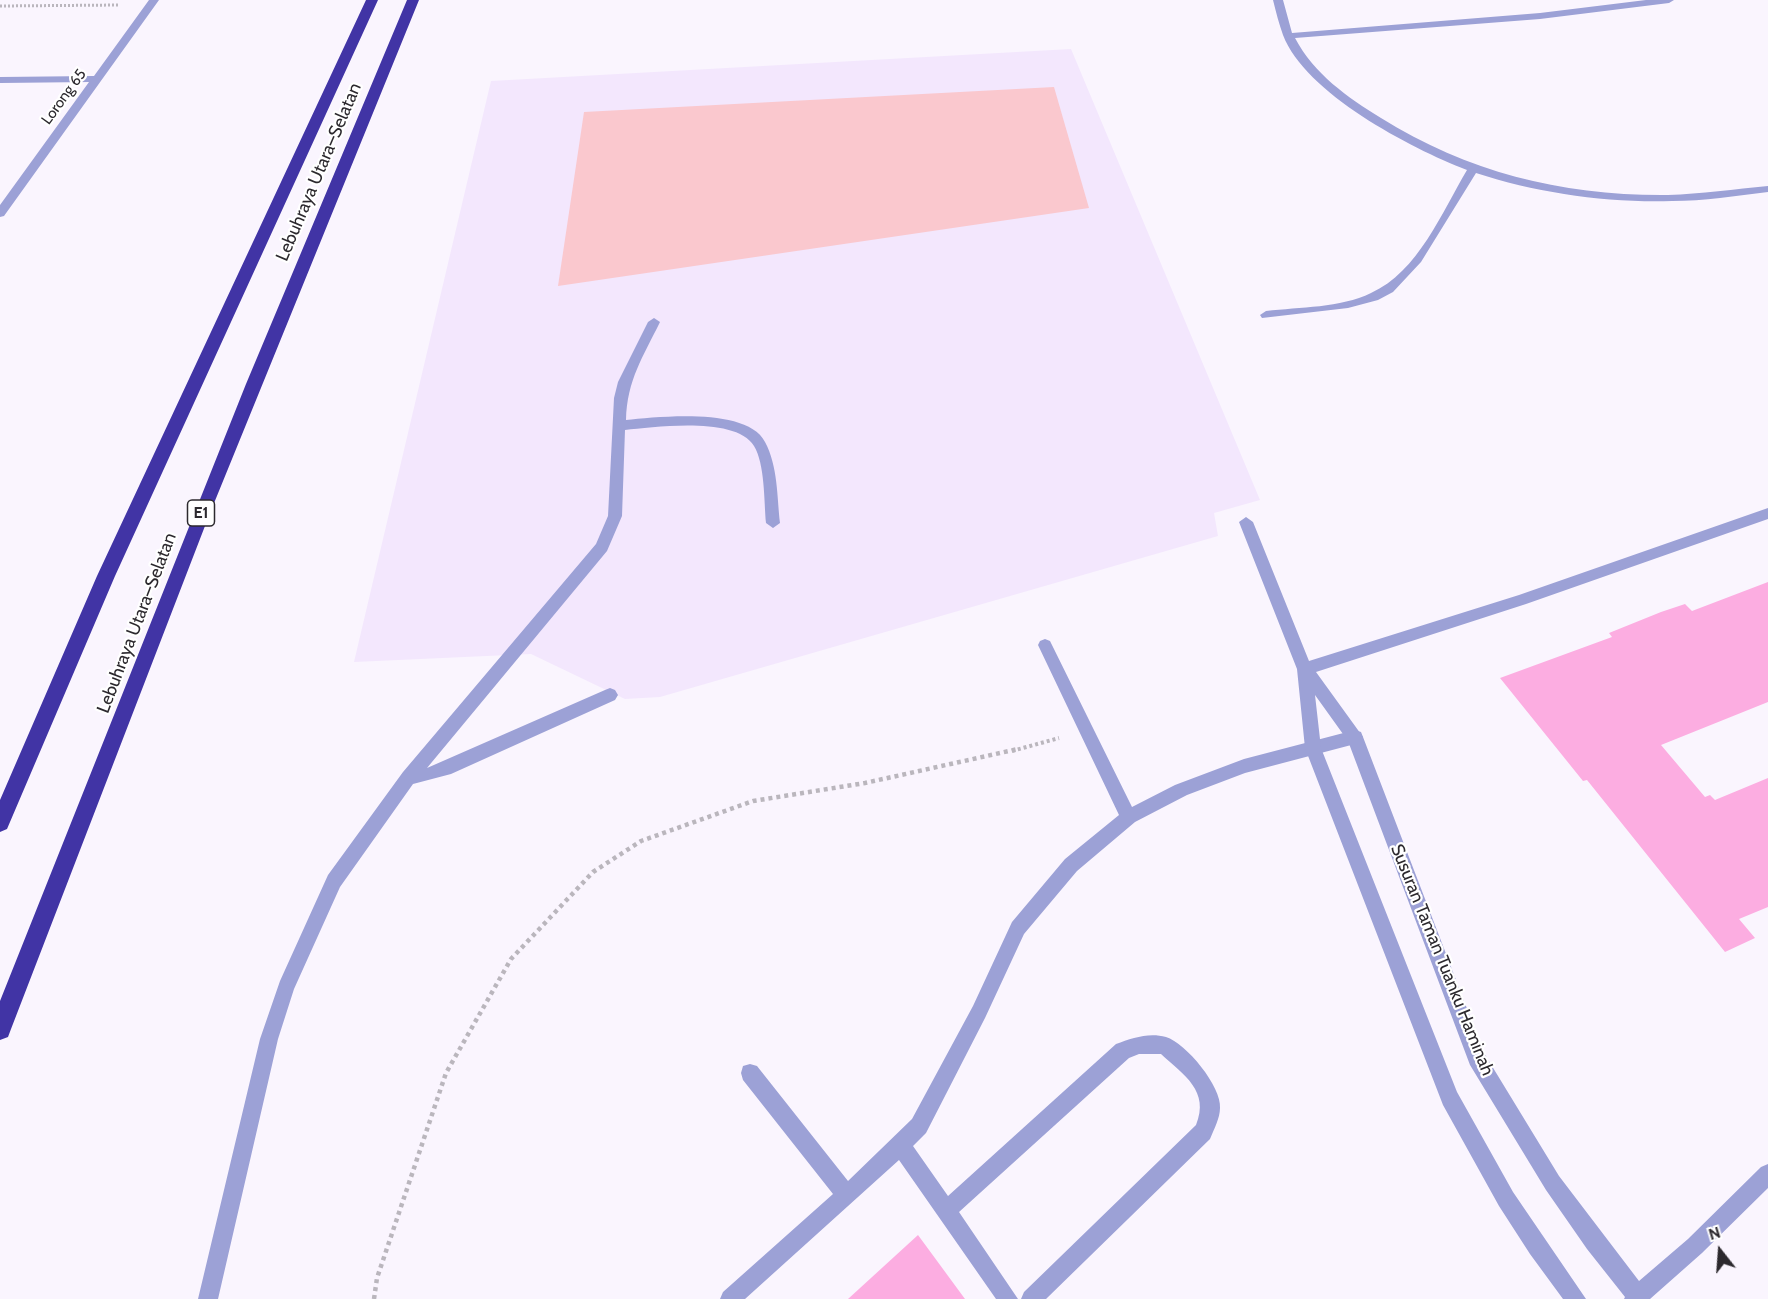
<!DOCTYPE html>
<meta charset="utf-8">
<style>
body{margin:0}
#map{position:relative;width:1768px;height:1299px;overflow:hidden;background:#faf5fe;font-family:Cabin,sans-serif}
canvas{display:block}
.north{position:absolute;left:1690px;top:1221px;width:60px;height:60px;-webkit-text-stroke:4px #fff;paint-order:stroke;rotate:343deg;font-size:16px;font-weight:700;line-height:24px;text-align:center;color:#2c292e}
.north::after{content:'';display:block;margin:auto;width:21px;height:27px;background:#2c292e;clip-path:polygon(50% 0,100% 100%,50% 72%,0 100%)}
</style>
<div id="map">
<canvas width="1768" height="1299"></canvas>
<div class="north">N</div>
</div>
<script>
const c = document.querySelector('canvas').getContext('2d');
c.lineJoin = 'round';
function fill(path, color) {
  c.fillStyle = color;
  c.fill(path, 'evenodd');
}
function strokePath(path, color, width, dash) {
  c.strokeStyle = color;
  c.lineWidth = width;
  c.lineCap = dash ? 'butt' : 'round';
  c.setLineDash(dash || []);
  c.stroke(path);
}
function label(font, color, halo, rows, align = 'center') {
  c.font = font + ' Cabin,sans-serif';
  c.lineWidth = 4.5;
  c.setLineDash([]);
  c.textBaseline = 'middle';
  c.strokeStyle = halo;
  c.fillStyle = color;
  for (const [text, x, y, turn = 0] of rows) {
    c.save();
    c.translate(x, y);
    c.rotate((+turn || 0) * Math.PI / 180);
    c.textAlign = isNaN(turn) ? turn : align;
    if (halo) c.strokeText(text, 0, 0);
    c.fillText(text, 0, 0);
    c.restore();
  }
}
const built = new Path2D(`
 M1071,49L1260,500L1214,513L1218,536L660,697L625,699L531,654L354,662L491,81Z`);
const green = new Path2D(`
 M1054,87L1089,208L558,286L584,112Z`);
const building = new Path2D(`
 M1768,582V702L1661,745L1705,797L1710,795L1715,800L1768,778V907L1739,919L1755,938L1725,952L1587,780L1583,781L1500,678L1612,637L1609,633L1661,612L1685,604L1692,611Z
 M918,1235L965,1299H848Z`);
const pathFar2 = new Path2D(`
 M0,6L119,5`);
const pathFar1 = new Path2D(`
 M1012,751L1059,738`);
const path = new Path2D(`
 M374,1299L377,1278L446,1073L511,959L593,872L641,841L753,801L865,783L1018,749`);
const lane = new Path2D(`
 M654,318L660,322C643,357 627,380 626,420C659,417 747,407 765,442C778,466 777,497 780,523L773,528L766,523C764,501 765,464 754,446C736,416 655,427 625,430L622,516L607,551L427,768L605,690L610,688L615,690L618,695L615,700L451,774L413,784L340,887L294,989L278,1039L218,1299H198L260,1039L280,981L328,875L403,772L596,544L608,516L614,398L618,382L648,322Z
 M1045,639L1050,641L1132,807L1175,785L1244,759L1355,730L1361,732L1363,737L1361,742L1355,744L1245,773L1187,795L1135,822L1077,871L1024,934L985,1018L926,1133L913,1146L948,1196L1116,1044C1132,1038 1149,1032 1166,1037C1186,1043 1222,1087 1220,1108C1220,1118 1214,1129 1210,1139L1046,1299H1021L1024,1292L1196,1125C1210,1091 1184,1075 1161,1054H1139L1129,1058L959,1212L1018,1299H996L899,1160L745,1299H720L723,1292L833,1194L743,1080L741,1073L743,1066L750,1064L757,1066L848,1181L912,1119L973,1006L1012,922L1065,859L1119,815L1038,645L1040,641Z`);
const street = new Path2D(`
 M149,0H159L4,216L0,217V205L89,82L0,83V77L94,76Z
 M1273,0H1283L1292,33L1540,13L1646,0H1674L1669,3L1540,19L1295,38C1314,74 1347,97 1381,118C1469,173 1564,196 1668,195C1701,194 1735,189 1768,186V192C1736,196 1704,201 1672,201C1607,203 1537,193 1476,173L1421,262L1393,292L1378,300L1348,308L1262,318L1260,315L1266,311C1300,307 1340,308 1371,293C1418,272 1442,212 1467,170C1410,148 1305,93 1283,35C1279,24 1276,12 1273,0Z
 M1768,508V519L1526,604L1316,672L1363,737L1484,1053L1559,1176L1639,1281L1688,1239L1761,1167L1768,1164V1188L1702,1253L1650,1299H1624L1625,1297L1587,1249L1546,1190L1470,1065L1348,741L1315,695L1321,748L1457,1092L1513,1192L1586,1299H1563L1530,1254L1499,1206L1443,1105L1305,748L1297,669L1239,522L1246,517L1253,522L1309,661L1519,595Z`);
const highway = new Path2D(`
 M366,0H378L115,576L7,829L0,832V800L97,576Z
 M407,0H419L210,513L11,1029L8,1037L0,1040V1001L246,384Z`);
const farStreetnames = [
 ["Lorong 65",64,97,-54]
];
const shields = [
 [201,513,27]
];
const shieldNames = [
 ["E1",201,513]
];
const streetNames = [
 ["Lebuhraya Utara–Selatan",319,172,-67],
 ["Lebuhraya Utara–Selatan",137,623,-69],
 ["Susuran Taman Tuanku Haminah",1442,960,68]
];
fill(built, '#f3e7fd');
fill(green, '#fac8ce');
fill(building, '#fcade1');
strokePath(pathFar2, '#bab6bd', 3, [2, 2]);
strokePath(pathFar1, '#bab6bd', 4, [3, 3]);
strokePath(path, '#bab6bd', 4.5, [4, 4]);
fill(lane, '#9ca1d6');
fill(street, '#9ca1d6');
fill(highway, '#4134a5');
label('15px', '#2c292e', '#fff', farStreetnames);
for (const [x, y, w] of shields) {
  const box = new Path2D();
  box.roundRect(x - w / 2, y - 13, w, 26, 4.5);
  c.fillStyle = '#fff';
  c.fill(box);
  strokePath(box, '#2c292e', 1.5);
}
label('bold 16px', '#2c292e', null, shieldNames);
label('18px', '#2c292e', '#fff', streetNames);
</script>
